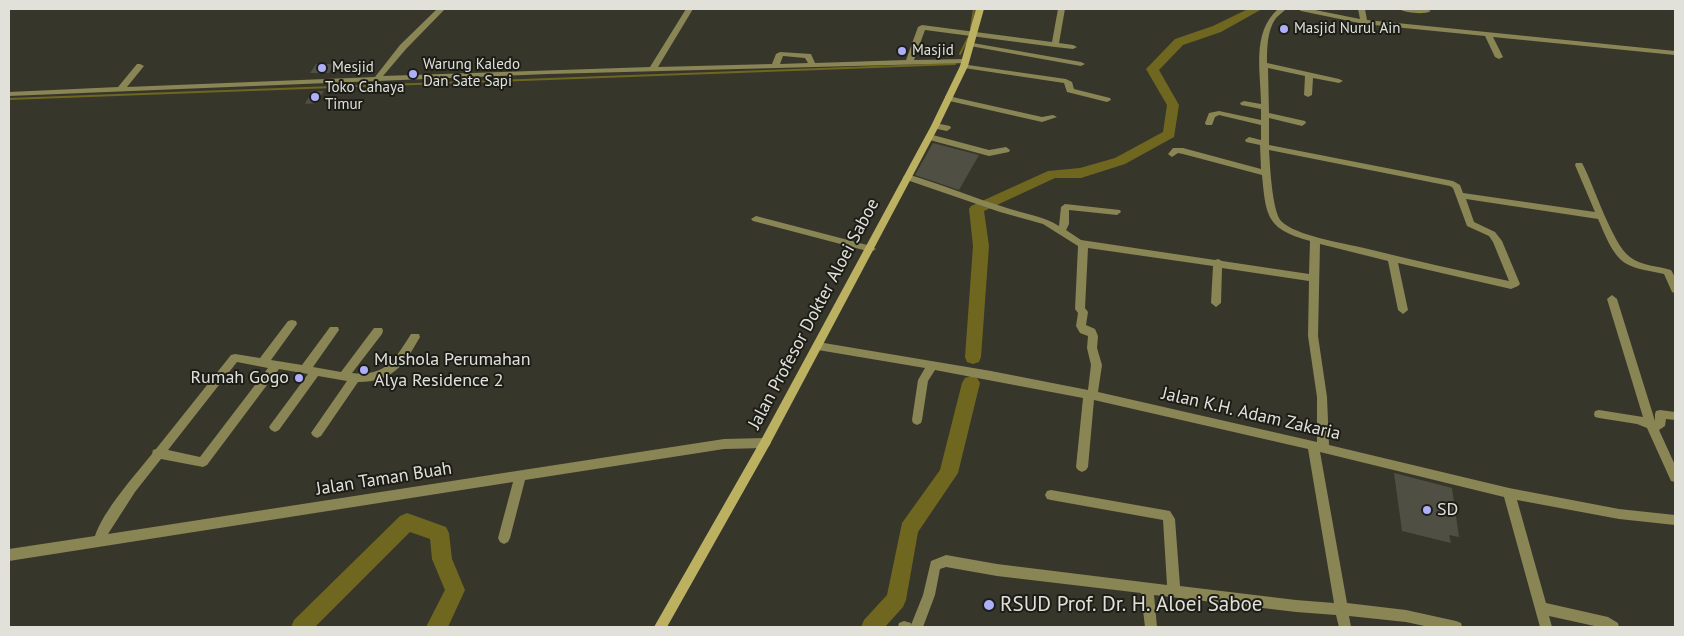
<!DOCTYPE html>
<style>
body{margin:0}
#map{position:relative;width:1684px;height:636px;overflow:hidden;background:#37362b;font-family:"PT Sans",sans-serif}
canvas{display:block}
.frame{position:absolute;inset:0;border:10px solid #e1e1da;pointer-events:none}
</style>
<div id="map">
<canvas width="1684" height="636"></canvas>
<div class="frame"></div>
</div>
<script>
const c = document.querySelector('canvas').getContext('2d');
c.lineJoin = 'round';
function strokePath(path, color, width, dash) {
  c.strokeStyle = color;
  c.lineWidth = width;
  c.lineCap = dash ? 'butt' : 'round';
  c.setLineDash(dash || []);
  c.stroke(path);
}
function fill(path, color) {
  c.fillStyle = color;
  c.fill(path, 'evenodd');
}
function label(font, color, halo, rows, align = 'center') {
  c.font = font + ' "PT Sans",sans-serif';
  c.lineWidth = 4;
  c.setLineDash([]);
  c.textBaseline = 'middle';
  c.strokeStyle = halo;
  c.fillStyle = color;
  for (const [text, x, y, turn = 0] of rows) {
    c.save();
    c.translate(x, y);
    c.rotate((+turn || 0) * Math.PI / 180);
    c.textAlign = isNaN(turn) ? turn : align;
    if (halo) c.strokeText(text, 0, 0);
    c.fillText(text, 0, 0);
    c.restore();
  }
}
const stream = new Path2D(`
 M971,28L974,9
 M960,54L968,38
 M9,99L955,64`);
const river = new Path2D(`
 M1248,9H1262L1221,32L1183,45L1159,70L1179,105L1174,137L1125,164L1081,178H1055L984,211L989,246L981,357L979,362L973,364L967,362L965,357L973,246L969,209L971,206L1048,171L1080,168L1115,158L1163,132L1167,105L1146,69L1175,39L1213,26Z
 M971,376L977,378L980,383L958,473L918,532L906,600L903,607L885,627H861L864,620L887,595L902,523L940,470L962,383L965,378Z
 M407,513L446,527L449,533L452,559L465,590L448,627H426L445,590L432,559L430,539L410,532L315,627H291L294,620L400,516Z`);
const building = new Path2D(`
 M316,64H334L329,73H310Z
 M312,91H324L317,103L305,104Z
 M933,143L979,155L959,190L915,175Z
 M1394,473L1452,488L1459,537L1449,535L1451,543L1402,531Z`);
const street = new Path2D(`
 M437,9H445L406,49L383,76L650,67L686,9H693L658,67L772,64L776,54L780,52L811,54L815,63L906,60L918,27L922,25L1052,42L1058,9H1065L1059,43L1073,45L1077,47L1073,49L1055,47L925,30L914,60L965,59L969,61L968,63L548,74L9,96V92L118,87L137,64H140L144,66L127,87L375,77L400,45ZM783,56L805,58L808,63L780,64Z
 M1278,9H1286C1283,12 1279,15 1276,18C1267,30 1267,49 1267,63L1339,79L1343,81L1339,83L1313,78L1312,95L1308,97L1304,95L1305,76L1268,68L1269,113L1305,121L1306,123L1302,126L1269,118V145L1453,181L1460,185L1463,193L1595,212L1575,165L1576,163H1582C1594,185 1612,244 1630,257C1641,266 1659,266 1671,270C1676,277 1676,284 1675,293L1672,292L1664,274C1652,271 1636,270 1625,263C1612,255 1604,232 1598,219L1466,199L1474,222L1495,232L1502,241L1520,284L1518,286L1511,289L1398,263L1408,310L1403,314L1398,310L1388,261L1320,244L1318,336L1327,397L1329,445L1509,488L1619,509L1675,515V525L1619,519L1517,500L1546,603L1608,617L1618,623L1619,627H1599L1549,616L1552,627H1540L1504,497L1320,452L1347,603L1406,610L1456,621L1461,623L1462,627H1429L1406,622L1349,616L1351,627H1339L1336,615L1296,612L1154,595L1157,627H1145L1141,593L997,576L946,567L940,569L935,595L923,627H898L899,623L904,621L911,623V625L923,595L931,561L946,555L997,564L1167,585L1163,520L1051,500L1047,499L1045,495L1047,491L1051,490L1170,511L1175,519L1180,586L1296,600L1334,603L1308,449L1094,400L1088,467L1086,470L1082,472L1078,470L1076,467L1083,398L935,370L928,381L922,420L921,423L917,425L913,423L912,420L918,380L925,368L818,350L814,349L813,346L814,343L818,342L991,371L1088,390L1091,365L1087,348L1088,336L1080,333L1076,326L1078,313L1075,309L1078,246L1043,224L1000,212L904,179L903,177L907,174C941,184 974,198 1007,208C1025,214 1043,216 1059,226L1061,207L1065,204L1120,210L1121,212L1117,215L1069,210V224L1066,230L1081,240L1215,260L1218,259L1222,261L1309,274L1310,241C1267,229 1266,217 1262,175L1183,154L1178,153L1172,157L1168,154L1173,148H1183L1261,169L1260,145L1246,142L1245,140L1249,137L1261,140V125L1219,115L1215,117L1212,125H1206L1205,123L1209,113L1219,111L1261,120V109L1241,105L1240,103L1244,101L1261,104C1261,72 1251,33 1278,9ZM1269,150L1450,186L1453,188L1467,226L1489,236L1493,242L1509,281C1460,271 1412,260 1364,248C1343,243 1296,236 1281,221C1272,210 1270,165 1269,150ZM1088,248L1213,266L1211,303L1216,307L1221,303L1222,268L1309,281L1308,336L1317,397V442L1098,392L1102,365L1097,348L1098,336L1095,329L1086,325L1088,312L1085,308Z
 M1298,9H1310L1360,19L1358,9H1365L1367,20L1675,51V55L1493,37L1503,57L1499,59L1495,57L1485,36L1364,24L1301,11Z
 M1399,9H1426L1431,11C1424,15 1406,13 1399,9Z
 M967,42L1081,62L1085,64L1081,66L970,46L966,44Z
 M961,64L1066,79L1072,82L1074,89L1110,98L1111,100L1107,102L1067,92L1064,83L964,68H961Z
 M945,96H948L1042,117L1053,115L1057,117L1042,122L945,100Z
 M935,123L950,126L951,128L947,131L932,128L931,126Z
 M929,134L989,150L1006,147L1010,150L1009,152L989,156L926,139V135Z
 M756,216L871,246L876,249L871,252L753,221L751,219Z
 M1612,295L1617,299L1655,421V414L1656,411L1660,410L1675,412V420L1666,419L1665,426L1659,430L1675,465V482L1671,481L1647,428L1637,424L1599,418L1595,417L1594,414L1595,411L1599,410L1643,417L1607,299Z
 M292,320L296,321L297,324L271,360L302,365L330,327H338L339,330L313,367L341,372L374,328H382L383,331L382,334L352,373C386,377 395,359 411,334H419L420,337C404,365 393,382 358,382L321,436L317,438L313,436L311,433L313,430L347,381L318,376L279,430L275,432L271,430L269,427L271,424L308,374L279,369L207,465L203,467L161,459L135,492L108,534L724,439L765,438L769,440L771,443L769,446L765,448L724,449L525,480L510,538L508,542L504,544L500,542L498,538L513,482L9,561V549L95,536C103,511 135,475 152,454L153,450L156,449L231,355L235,354L260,358L288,321ZM237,362L268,368L200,457L168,450Z`);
const secondary = new Path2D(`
 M976,9H984L968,66L939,126L769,446L667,627H654L761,440L931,126L960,66Z`);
const markers = [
 [1284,29,5,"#adaffb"],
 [902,51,5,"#adaffb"],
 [322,68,5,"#adaffb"],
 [413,74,5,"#adaffb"],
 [315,97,5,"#adaffb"],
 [364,370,5,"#adaffb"],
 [299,378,5,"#adaffb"],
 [1427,510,5,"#adaffb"],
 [989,605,6,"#adaffb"]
];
const farPoinames = [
 ["Masjid Nurul Ain",1294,29],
 ["Masjid",912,51],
 ["Warung Kaledo",423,65],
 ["Dan Sate Sapi",423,82],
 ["Mesjid",332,68],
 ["Toko Cahaya",325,88],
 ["Timur",325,105]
];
const streetNames = [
 ["Jalan Profesor Dokter Aloei Saboe",814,314,-62],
 ["Jalan K.H. Adam Zakaria",1251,414,13],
 ["Jalan Taman Buah",384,479,-9]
];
const poiNames = [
 ["Mushola Perumahan",374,360],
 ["Alya Residence 2",374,381],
 ["Rumah Gogo",289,378,"right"],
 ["SD",1437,510]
];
const nearPoinames = [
 ["RSUD Prof. Dr. H. Aloei Saboe",1000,605]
];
strokePath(stream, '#6f671f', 2);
fill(river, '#6f671f');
fill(building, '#504f43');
fill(street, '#8a8554');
fill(secondary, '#bbb161');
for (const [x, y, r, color] of markers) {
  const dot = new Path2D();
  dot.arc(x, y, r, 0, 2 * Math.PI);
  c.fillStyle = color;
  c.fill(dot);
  strokePath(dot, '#1d1d18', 2);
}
label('15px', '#e1e1da', '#1d1d18', farPoinames, 'left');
label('18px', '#e1e1da', '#1d1d18', streetNames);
label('18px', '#e1e1da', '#1d1d18', poiNames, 'left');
label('21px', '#e1e1da', '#1d1d18', nearPoinames, 'left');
</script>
